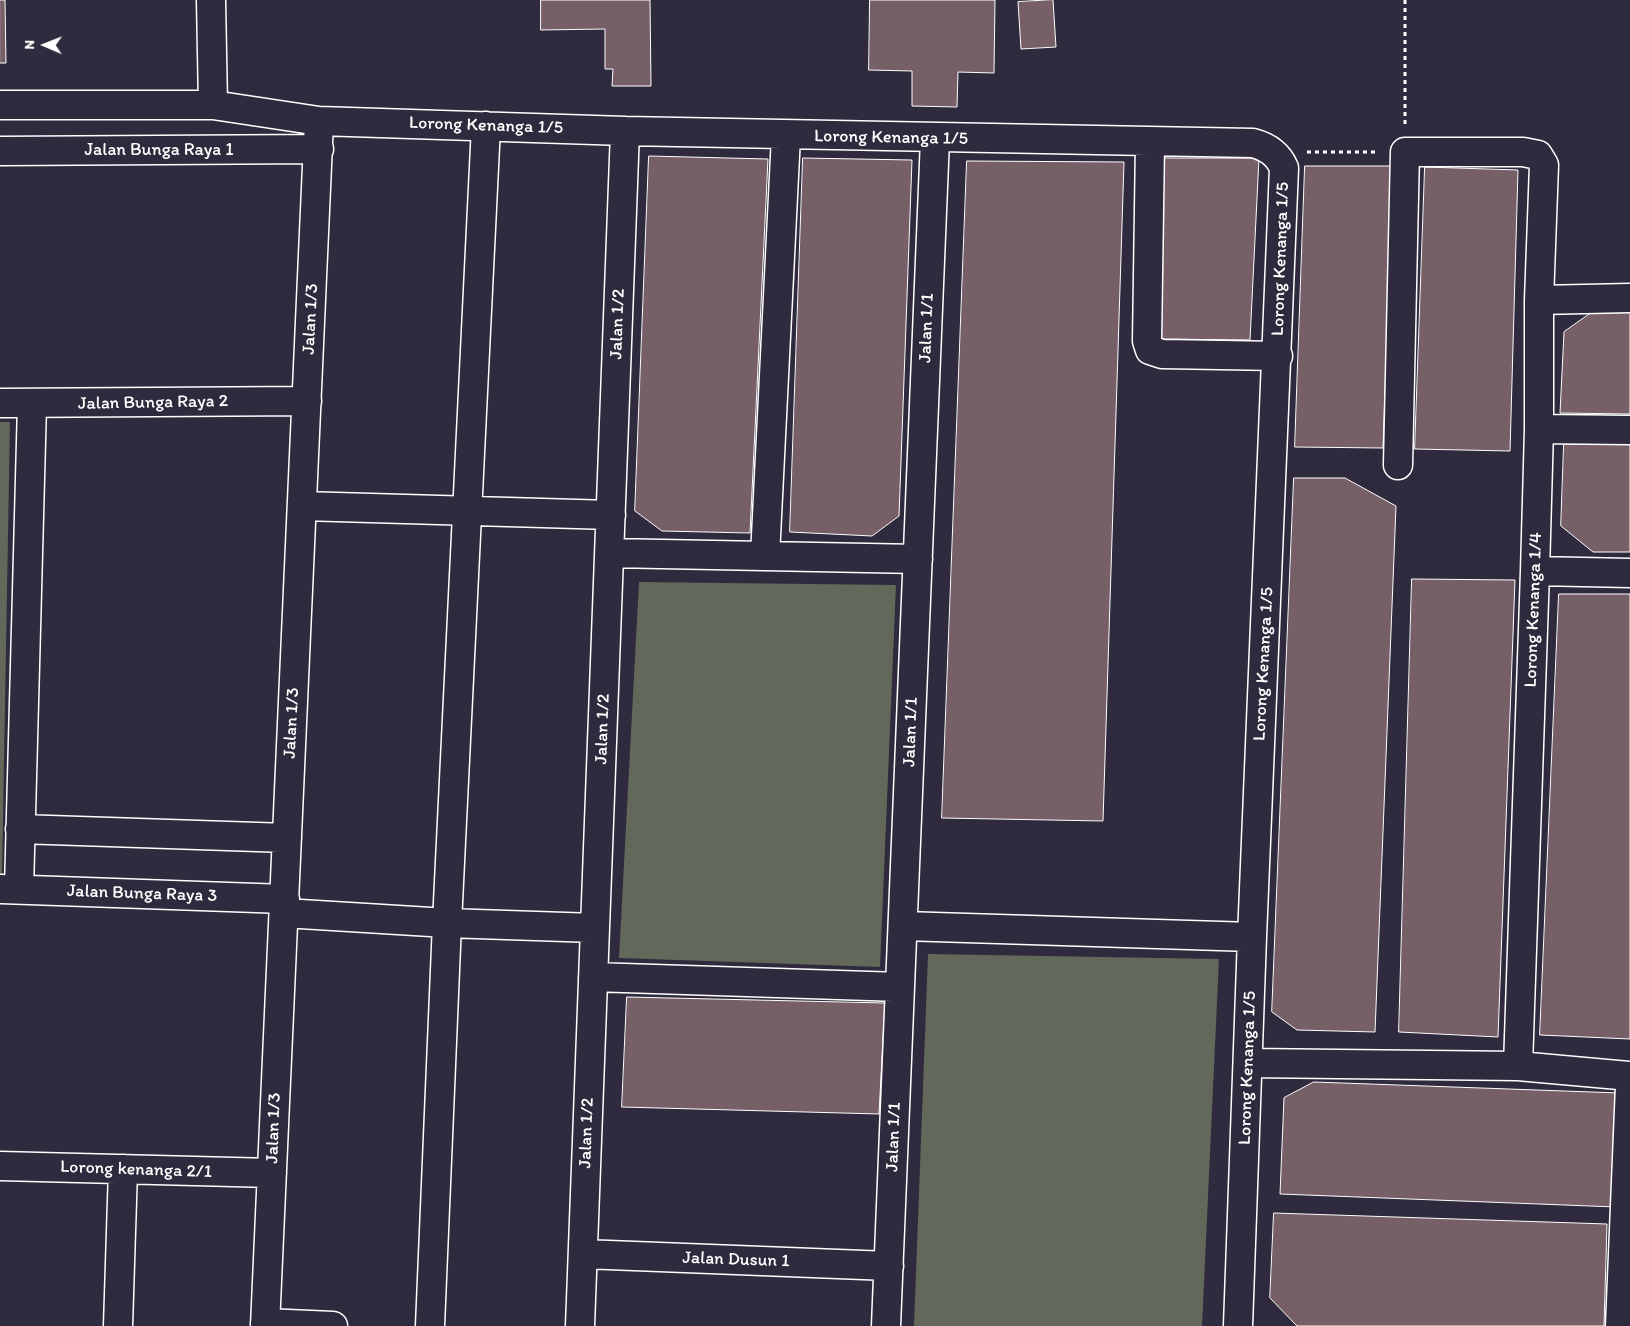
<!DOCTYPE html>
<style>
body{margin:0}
#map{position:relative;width:1630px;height:1326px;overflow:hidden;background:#2f2a3d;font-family:Itim,sans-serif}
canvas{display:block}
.north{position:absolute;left:20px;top:20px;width:50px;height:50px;-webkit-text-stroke:4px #2f2a3d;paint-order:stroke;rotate:271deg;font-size:14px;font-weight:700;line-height:20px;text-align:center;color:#fff}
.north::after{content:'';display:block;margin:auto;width:18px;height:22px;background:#fff;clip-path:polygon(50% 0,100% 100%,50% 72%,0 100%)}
</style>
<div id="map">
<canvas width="1630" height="1326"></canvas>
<div class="north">N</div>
</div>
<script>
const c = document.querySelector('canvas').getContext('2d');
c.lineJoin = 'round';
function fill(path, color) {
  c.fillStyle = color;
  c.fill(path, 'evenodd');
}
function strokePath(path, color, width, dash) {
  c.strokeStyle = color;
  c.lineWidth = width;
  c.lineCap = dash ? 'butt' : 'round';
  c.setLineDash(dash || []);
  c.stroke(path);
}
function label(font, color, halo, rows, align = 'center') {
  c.font = font + ' Itim,sans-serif';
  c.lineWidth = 4;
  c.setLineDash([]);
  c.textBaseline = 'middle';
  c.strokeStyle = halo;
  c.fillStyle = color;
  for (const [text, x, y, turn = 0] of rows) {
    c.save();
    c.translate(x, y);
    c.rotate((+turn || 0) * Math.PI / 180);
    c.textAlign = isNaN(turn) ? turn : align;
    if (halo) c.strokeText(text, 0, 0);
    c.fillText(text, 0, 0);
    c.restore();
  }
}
const green = new Path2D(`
 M0,422H10L2,874H0Z
 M639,582L896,585L880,967L619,958Z
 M928,954L1219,959L1202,1326H914Z`);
const building = new Path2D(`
 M0,0H5L6,63H0Z
 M541,0H650L651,86H612L613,69H605V29L541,30Z
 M870,0H995L994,73L958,72L957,107L912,106V71L869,70Z
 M1053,0L1056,47L1021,49L1018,2Z
 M649,156L768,159L750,533L662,531L635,511Z
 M803,158L912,160L899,516L872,536L790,532Z
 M1163,158H1259L1250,340L1155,339Z
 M967,161L1124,162L1103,821L942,818Z
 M1305,166H1393L1383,448L1295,447Z
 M1425,167L1518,170L1510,451L1415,449Z
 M1598,308H1630V414L1560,413L1564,332Z
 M1564,444H1630V552H1593L1561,526Z
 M1294,478H1345L1396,506L1375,1032L1297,1030L1272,1012Z
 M1412,579L1515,580L1498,1037L1399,1032Z
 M1559,594H1630V1039L1540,1035Z
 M627,997L885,1003L879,1114L622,1107Z
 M1314,1082L1620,1093L1616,1207L1280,1194L1284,1098Z
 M1274,1213L1607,1224L1604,1326H1297L1270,1298Z`);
const path = new Path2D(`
 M1405,124V0
 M1307,152H1376`);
const minor = new Path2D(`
 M211,0L213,105
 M0,105H213L319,121L625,131L1253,143C1268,147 1278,154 1284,168L1252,937L1238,1326
 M1150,143L1147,341L1150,350L1162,354L1278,356
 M0,151L319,149
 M1539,300L1630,298
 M0,403L307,401
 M1539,429L1630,430
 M1398,465L1405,152H1523L1538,155L1544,165L1539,300V429L1535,571L1518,1066
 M302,506L611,515
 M610,553L918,559
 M765,556L786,136
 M1535,571L1630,573
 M20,829L287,838
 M1,889L285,899
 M19,889L32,404
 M284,913L447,923L595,928
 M903,926L1252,937
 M593,977L900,987
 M1249,1063L1518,1066L1630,1076
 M0,1166L272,1173
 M583,1254L889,1266
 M265,1323L333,1326
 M118,1326L123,1169
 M265,1326L319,121
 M430,1326L447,923L486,126
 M580,1326L625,131
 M886,1326L935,139
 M1620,1326L1630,1086`);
const streetNames = [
 ["Lorong Kenanga 1/5",486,126,2],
 ["Lorong Kenanga 1/5",891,138,1],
 ["Jalan Bunga Raya 1",159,150],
 ["Lorong Kenanga 1/5",1281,259,-88],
 ["Jalan 1/3",311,319,-87],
 ["Jalan 1/2",618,324,-88],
 ["Jalan 1/1",927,328,-88],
 ["Jalan Bunga Raya 2",153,403,-1],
 ["Lorong Kenanga 1/4",1534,610,-88],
 ["Lorong Kenanga 1/5",1264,664,-87],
 ["Jalan 1/3",292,723,-87],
 ["Jalan 1/2",603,729,-88],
 ["Jalan 1/1",911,732,-88],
 ["Jalan Bunga Raya 3",142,894,2],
 ["Lorong Kenanga 1/5",1248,1068,-88],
 ["Jalan 1/3",274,1128,-88],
 ["Jalan 1/2",587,1133,-88],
 ["Jalan 1/1",894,1137,-88],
 ["Lorong kenanga 2/1",136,1170,2],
 ["Jalan Dusun 1",736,1260,2]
];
fill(green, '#62685a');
fill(building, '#765f67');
strokePath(building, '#fff', 1);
strokePath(minor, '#fff', 31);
strokePath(path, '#fff', 3, [4, 4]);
strokePath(minor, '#2f2a3d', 28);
label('18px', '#fff', '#2f2a3d', streetNames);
</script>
